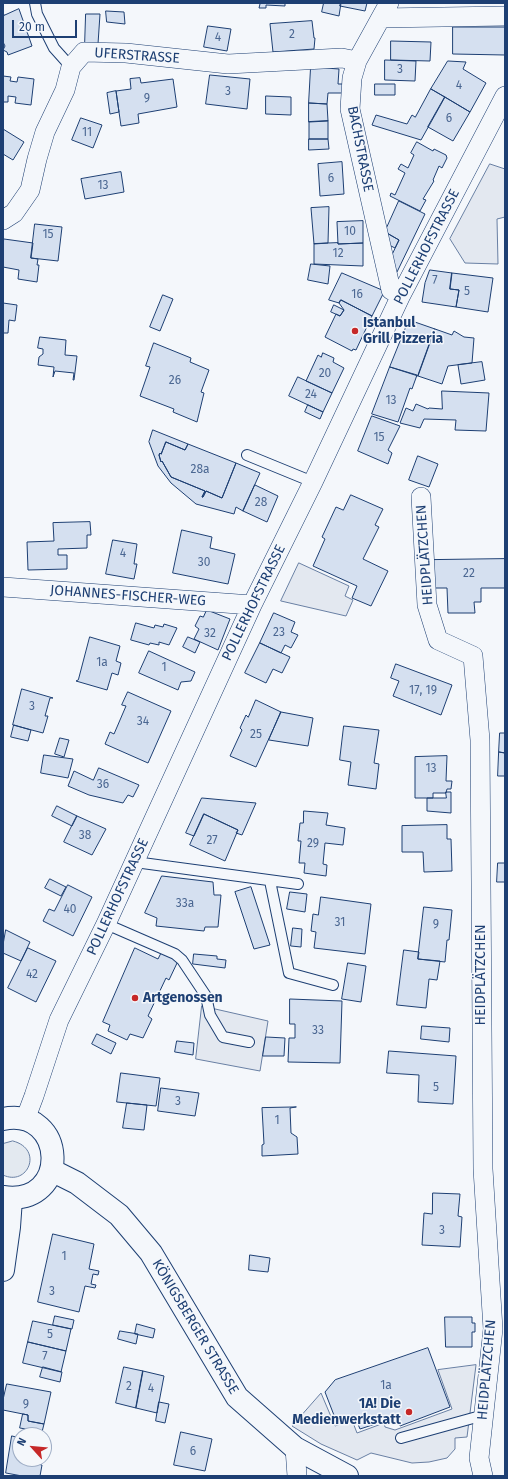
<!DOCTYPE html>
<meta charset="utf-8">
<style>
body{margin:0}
#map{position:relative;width:508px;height:1479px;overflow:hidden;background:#f4f7fb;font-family:"Fira Sans",sans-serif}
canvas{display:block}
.frame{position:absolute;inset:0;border:4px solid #1d3f73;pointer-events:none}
.north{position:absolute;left:12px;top:1427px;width:40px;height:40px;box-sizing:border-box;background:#f4f7fb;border:1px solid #9eadc5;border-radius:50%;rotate:297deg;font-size:11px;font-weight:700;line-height:16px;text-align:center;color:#1d3f73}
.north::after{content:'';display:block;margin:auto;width:14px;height:18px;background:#c62828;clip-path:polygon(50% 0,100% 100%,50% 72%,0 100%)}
.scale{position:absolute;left:12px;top:20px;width:65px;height:18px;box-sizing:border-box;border:2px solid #1d3f73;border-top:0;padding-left:5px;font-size:12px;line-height:14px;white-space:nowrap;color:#1d3f73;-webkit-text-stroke:3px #f4f7fb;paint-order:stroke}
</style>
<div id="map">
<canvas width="508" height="1479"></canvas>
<div class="frame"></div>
<div class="north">N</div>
<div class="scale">20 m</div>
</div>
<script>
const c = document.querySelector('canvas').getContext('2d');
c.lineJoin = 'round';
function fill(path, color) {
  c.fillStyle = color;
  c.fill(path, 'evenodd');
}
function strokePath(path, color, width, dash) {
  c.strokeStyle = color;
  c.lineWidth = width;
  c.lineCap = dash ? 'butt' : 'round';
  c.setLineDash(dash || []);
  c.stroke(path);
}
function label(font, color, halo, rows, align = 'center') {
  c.font = font + ' "Fira Sans",sans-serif';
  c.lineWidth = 3;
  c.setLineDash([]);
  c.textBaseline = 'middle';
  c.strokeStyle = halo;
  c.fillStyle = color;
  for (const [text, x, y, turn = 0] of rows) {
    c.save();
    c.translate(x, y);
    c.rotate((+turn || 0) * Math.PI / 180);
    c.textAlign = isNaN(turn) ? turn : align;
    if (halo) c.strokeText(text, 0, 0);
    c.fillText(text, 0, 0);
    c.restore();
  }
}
const green = new Path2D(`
 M13,1141C44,1149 28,1187 3,1175V1144Z`);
const parking = new Path2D(`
 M490,164L505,169V217L497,219L498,264L465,263L450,239Z
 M299,563L349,586L345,596L353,600L346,616L281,601Z
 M202,1006L268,1021L260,1071L196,1059Z
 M476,1365L467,1437L455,1438V1449L447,1458L429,1462L412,1463L371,1453L357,1460L321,1444L292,1426L321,1393L335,1426L352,1420L357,1433L384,1423L385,1427L395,1430L452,1409L438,1370Z`);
const building = new Path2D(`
 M251,3H285V6L266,5V8H259L260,4Z
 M324,3H341L339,16L322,12Z
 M341,3H367L365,11L340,6Z
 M19,9L32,46L8,55L7,52L3,50L5,46L3,42V12L4,15Z
 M106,11L124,12L125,24L107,22Z
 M86,14H100L98,44L85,45Z
 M312,21L314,38H315L314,49L273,52L270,24Z
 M208,26L231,29L227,51L204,47Z
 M453,27H505V55L453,54Z
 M391,41L431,42L430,61L391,60Z
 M385,60L416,61L415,81L385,80Z
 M448,61L466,62L463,69L486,83L470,112L431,89Z
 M311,67L339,69L338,84H344L343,93H328L327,104L309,103Z
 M210,75L250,79L247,109L206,104Z
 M3,76L11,77L10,81L17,82L18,77L34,79L31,105L15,103L16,97L8,96V102H3Z
 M140,78L141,83L173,79L177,107L138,114L139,123L121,126L116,91L131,89L130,79Z
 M375,84H395V95H375Z
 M431,89L445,97L421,140L372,125L376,115L407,124L412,115L415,117Z
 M116,91L119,112L110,114L107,93Z
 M266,96L291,97V115L266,114Z
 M445,97L470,112L453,141L428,127Z
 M309,103L327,104L328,121L309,122Z
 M81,118L102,125L93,148L72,140Z
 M328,121V139H309V122Z
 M3,129L24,142L13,160L3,154Z
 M309,139H328L329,149L309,150Z
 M417,142L433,151L434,149L446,155L447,158L442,168L439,166L433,180L434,181L423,199L426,200L420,211L390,196L391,193L395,195L405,173L398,169L401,164L408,168L414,155L411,153Z
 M342,162L344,194L320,196L318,164Z
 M121,172L124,192L85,199L81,179Z
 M399,201L425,214L397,272L391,270L389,261L399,240L385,232Z
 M329,207L328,243L314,244L311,208Z
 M363,221V243L338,244L337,222Z
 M35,224L62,227L58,261L31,258Z
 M385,232L399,240L395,248L387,244Z
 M4,239L33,243L31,258L38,259L37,265H39L37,282L18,279L19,270L3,267Z
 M338,243V244L363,243V266L314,264V244Z
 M311,264L330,266L328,284L308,280Z
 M430,270L452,273L450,289L459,290L456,307L422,302L425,283Z
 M342,273L382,290L383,294L372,316L341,300L339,303L329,300Z
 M452,273L493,278L488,312L456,307L459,290L450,289Z
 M163,295L173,299L160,331L150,327Z
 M341,300L372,316L356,350L353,349L352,351L325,337L336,314L340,316L344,310L339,303Z
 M3,303L17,305L15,321L9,320L8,333H3Z
 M334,305L344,310L340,316L331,312Z
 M409,320L435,329L418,376L390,367Z
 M435,329L452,335L454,331L464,337L474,338L472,363L448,366L442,384L418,376Z
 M40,337L66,340L65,355L77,356L74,380H73L74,373L55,371L53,377L54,367L38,365L39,357L43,354V349L38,348Z
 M154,343L191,358L190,362L209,370L201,392L204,393L197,422L173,412L174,409L140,396L150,367L146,366Z
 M323,353L334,358L333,362L344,368L332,393L306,381L318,355L321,357Z
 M482,362L485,380L461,384L458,365Z
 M390,367L417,375L412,389L410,388L398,422L372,414Z
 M298,377L332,393L323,412L289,396Z
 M442,391L489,393L486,431L455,430L456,420L424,419L420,428L400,423L406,408L413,411L416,404L428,409L429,408L442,409Z
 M308,405L323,412L320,419L305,412Z
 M372,416L400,426L388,450L392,453L388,464L358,451Z
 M153,430L188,444L185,450L166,442L161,454L160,453L159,455L161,462L162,461L171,477L205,491L202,497H203L206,491L222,498L236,463L260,473L243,511L236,507L234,514L196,504L171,483L158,466L149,442Z
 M166,442L185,450L188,444L236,463L222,498L206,491L203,497H202L205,491L171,477L162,461L161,462L159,455L160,453L161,454Z
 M418,456L438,464L429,487L409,480Z
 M255,485L278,496L267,522L243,511Z
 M351,495L383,509L375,525L379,527L363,559L388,571L371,606L352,598L357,586L313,566L325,539L322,537L336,507L343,510Z
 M90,522L91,535H87V548L58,549V555H67V569L28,570L27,542L54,541L53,523Z
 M182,530L212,537L210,548L235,554L228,584L173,573Z
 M113,540L137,544L134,564H137L134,579L106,574Z
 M505,559V588H481V602H474L475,613H448L447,588H433V560Z
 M207,610L230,619L218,650L194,639L199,629L195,626L200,616L203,617Z
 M274,613L295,622L291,632L298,635L291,648L285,645L281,653L260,643Z
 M136,623L154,628L155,625L163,627L164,624L177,628L169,645L159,642V645L150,643L149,645L131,640Z
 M90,637L120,646L116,661L121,663L118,675L112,673L107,690L76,681L78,680Z
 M188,637L200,642L195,653L183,647Z
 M260,643L290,657L282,673L273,669L266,683L245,673Z
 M149,651L195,672L191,681L181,682L178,690L139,673Z
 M396,664L452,685L441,715L393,696L399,681L391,678Z
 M22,689L53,698H50L45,716H48L43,733L13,725Z
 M128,692L171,711L148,763L105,744L110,732L114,734L126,706L122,705Z
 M256,700L281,712L256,767L230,756L242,730L240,728L246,715L248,717Z
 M281,712L313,718L308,746L269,740Z
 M14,725L31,730L28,741L11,737Z
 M344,726L379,730L374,763L379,764L376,789L348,785L351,762L340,760Z
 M500,733H505V753L499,752Z
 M60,738L69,740L64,757L55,754Z
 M499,752L505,753V776H498Z
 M44,755L73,759L68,778L41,773Z
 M447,756L446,781H452L451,789H447L446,793H433V798H415V757Z
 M99,768L139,785L133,797L128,795L123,803L89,795L68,786L74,771L93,780Z
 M446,792H451V813L427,811V798H446Z
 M202,798L256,803L242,835L236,833L238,830L204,814L194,836L186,833Z
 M57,806L77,816L72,826L52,816Z
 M304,811L328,813L326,825L345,828L343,845L325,843L323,864L327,865L326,876L304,873L305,863H299L301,841H298L300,823H303Z
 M204,814L238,830L225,861L190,845Z
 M77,816L106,829L92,855L64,842Z
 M447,825V839H451L452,871L424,872L423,852H402V826Z
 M498,863H505V882H497Z
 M162,876L213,882L214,895H221L218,927H205L204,931L156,926L157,918L145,913Z
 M50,879L66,887L61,896L45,888Z
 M68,885L92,897L73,936L43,921L49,909L54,911Z
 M251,887L270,945L254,949L235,892Z
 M290,892L307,894L305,912L287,909Z
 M321,897L371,904L365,954L314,948L316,932L311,931L313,914L318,915Z
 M424,907L452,910L449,940H447L445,962L418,959Z
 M293,928L302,929L301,947L291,946Z
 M6,930L30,942L21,961L3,953V945Z
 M28,948L56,961L36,1002L8,988Z
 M135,948L158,959L161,953L178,961L169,980L166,978L148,1016L152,1019L143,1038L130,1034L127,1040L108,1031L110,1025L103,1022Z
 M404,950L419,952L418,959L440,961L437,980L429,979L426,1008L397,1005Z
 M194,954L217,956V959L226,960L225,968L193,964Z
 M348,963L366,966L361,1002L342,999Z
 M290,999L342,1001L340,1063L288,1062L289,1038H295V1024H290Z
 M422,1026L450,1028L449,1042L421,1039Z
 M97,1034L116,1043L111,1054L92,1044Z
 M266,1037L285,1038L284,1056H263Z
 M177,1041L194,1043L193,1055L175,1052Z
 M389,1051L456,1056L453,1104L418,1102L419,1075L387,1073Z
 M121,1073L160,1078L156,1106L117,1102Z
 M161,1088L199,1093L195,1116L158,1111Z
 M127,1103L147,1105L144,1130L123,1128Z
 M296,1107L290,1108L291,1133L297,1137L298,1154L262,1156V1145L264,1144L262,1108Z
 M433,1193L460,1194L458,1216L462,1217L460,1247L422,1245L424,1213L432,1214Z
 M53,1234L94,1244L89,1269L99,1271L98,1275L93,1274L91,1284L96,1285L95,1288L85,1286L79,1312L38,1302Z
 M250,1255L270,1258L268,1272L249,1270Z
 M55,1316L74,1320L72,1329L53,1325Z
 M445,1317H472V1323H475V1332H472V1347H446Z
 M33,1321L71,1329L66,1351L28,1342Z
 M137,1324L155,1329L153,1338L135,1334Z
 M120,1331L138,1334L136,1344L118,1339Z
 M28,1342L66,1351L61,1372L23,1363Z
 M428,1348L450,1407L400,1426L397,1417L360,1429L355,1417L337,1423L325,1392L335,1380Z
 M43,1367L62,1372L60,1382L40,1377Z
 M124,1367L143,1371L136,1408L116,1403Z
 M143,1371L164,1376L157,1413L136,1408Z
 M7,1384L51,1392L44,1424L28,1421V1415L3,1410V1400Z
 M159,1402L169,1404L165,1423L156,1421Z
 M23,1414L28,1415V1421L44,1424L42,1432L20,1428Z
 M25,1429L43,1432V1435H24Z
 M181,1432L212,1439L205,1471L174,1465Z
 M12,1436L20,1438V1459H39L38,1464L42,1465L40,1476H22L6,1473Z`);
const service = new Path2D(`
 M35,3L37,14L54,48L71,67
 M247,455L313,482
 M135,862L298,884
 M270,881L289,973L333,985
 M106,924L175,954L182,960L206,996L210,1015L223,1037L249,1042
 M401,1438L484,1415`);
const minor = new Path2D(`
 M389,3L357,61L352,78L350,109L391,290L401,295
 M381,18L505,16
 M3,220L14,213L30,190L37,159L45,132L65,90L71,67L84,52L126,53L228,64L342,58L357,61
 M421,497L427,605L438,640L473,656L480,740L483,1169L493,1329L479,1458L483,1476
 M3,587L252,605
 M25,1120L34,1096L59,1020L106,924L252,605L313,482L401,295L505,96
 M295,1448L297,1476`);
const tertiary = new Path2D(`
 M3,1270L9,1227L11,1199`);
const secondary = new Path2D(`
 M3,1119C66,1106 72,1207 3,1197
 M51,1170L77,1183L119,1215L151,1253L237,1397L295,1448L347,1476`);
const markers = [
 [355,331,4,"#c62828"],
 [135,998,4,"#c62828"],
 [409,1412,4,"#c62828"]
];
const numberNames = [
 ["2",292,35],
 ["4",218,38],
 ["3",400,70],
 ["4",459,86],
 ["3",228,92],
 ["9",147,99],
 ["6",449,119],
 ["11",87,133],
 ["6",331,179],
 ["13",103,186],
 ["10",350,232],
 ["15",48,235],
 ["12",338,254],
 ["7",435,281],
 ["5",467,292],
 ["16",357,295],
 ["20",325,374],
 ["26",175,381],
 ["24",311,395],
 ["13",391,401],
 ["15",379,438],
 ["28a",200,470],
 ["28",261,503],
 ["4",123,554],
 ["30",204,563],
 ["22",469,574],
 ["23",279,633],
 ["32",210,634],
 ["1a",102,663],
 ["1",164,668],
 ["17, 19",423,691],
 ["3",32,707],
 ["34",143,722],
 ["25",256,735],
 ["13",431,769],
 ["36",103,785],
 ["38",85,836],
 ["27",212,841],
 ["29",313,844],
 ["33a",185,904],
 ["40",70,910],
 ["31",340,923],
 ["9",436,925],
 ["42",32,975],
 ["33",318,1031],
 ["5",436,1088],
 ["3",178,1102],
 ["1",277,1121],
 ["3",442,1231],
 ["1",64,1257],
 ["3",52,1292],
 ["5",50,1335],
 ["7",45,1357],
 ["1a",386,1386],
 ["2",129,1387],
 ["4",151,1389],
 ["9",26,1405],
 ["6",193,1452]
];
const streetNames = [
 ["UFERSTRASSE",137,56,4],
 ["BACHSTRASSE",360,149,79],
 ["POLLERHOFSTRASSE",427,247,-63],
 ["HEIDPLÄTZCHEN",425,555,-94],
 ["JOHANNES-FISCHER-WEG",128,596,4],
 ["POLLERHOFSTRASSE",254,603,-64],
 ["POLLERHOFSTRASSE",118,897,-65],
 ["HEIDPLÄTZCHEN",481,975,-90],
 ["KÖNIGSBERGER STRASSE",195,1327,59],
 ["HEIDPLÄTZCHEN",487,1370,-85]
];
const poiNames = [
 ["Istanbul",363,323],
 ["Grill Pizzeria",363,339],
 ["Artgenossen",143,998],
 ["1A! Die",401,1404,"right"],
 ["Medienwerkstatt",401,1420,"right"]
];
fill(green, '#e3e9f0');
strokePath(green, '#687fa3', 1);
fill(parking, '#e3e8f0');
strokePath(parking, '#687fa3', 1);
fill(building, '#d5e0f0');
strokePath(building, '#1d3f73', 1);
strokePath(service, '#1d3f73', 12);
strokePath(minor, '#1d3f73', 20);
strokePath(tertiary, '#1d3f73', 24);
strokePath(secondary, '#1d3f73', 24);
strokePath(service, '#f4f7fb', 10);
strokePath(minor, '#f4f7fb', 19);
strokePath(tertiary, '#f4f7fb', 22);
strokePath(secondary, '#f4f7fb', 22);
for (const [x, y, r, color] of markers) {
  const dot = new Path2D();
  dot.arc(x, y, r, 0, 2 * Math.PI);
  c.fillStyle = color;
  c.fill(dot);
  strokePath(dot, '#f4f7fb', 1.5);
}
label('12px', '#4b6792', null, numberNames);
label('14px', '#1d3f73', '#f4f7fb', streetNames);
label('bold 14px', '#1d3f73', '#f4f7fb', poiNames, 'left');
</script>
